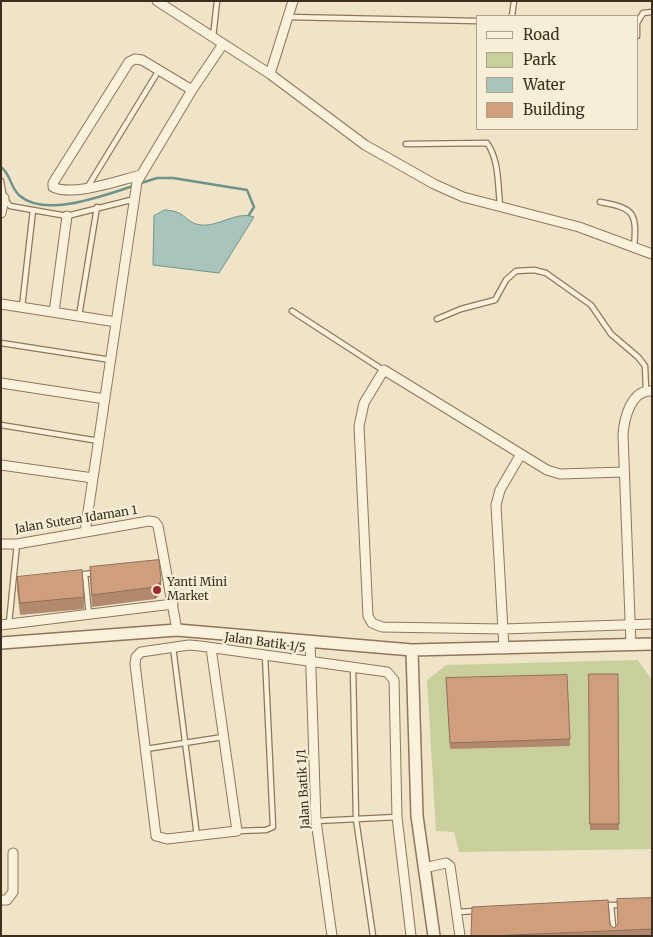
<!DOCTYPE html>
<style>
body{margin:0}
#map{position:relative;width:653px;height:937px;overflow:hidden;background:#f0e4c8;font-family:Merriweather,serif}
canvas{display:block}
.frame{position:absolute;inset:0;border:2px solid #3d2e20;pointer-events:none}
.legend{position:absolute;left:476px;top:15px;width:162px;height:115px;box-sizing:border-box;background:#f7eed8;border:1px solid #ada18e;margin:0;padding:6px 9px;list-style:none;font-size:15px;color:#3d2e20}
.legend li{display:flex;align-items:center;gap:10px;height:25px}
.legend b{width:25px;border:1px solid #ada18e}
</style>
<div id="map">
<canvas width="653" height="937"></canvas>
<div class="frame"></div>
<ul class="legend">
<li><b style="height:6px;background:#faf1dc"></b>Road</li>
<li><b style="height:14px;background:#c9cf9b"></b>Park</li>
<li><b style="height:14px;background:#a9c4bc"></b>Water</li>
<li><b style="height:14px;background:#cf9f7d"></b>Building</li>
</ul>
</div>
<script>
const c = document.querySelector('canvas').getContext('2d');
c.lineJoin = 'round';
function fill(path, color) {
  c.fillStyle = color;
  c.fill(path, 'evenodd');
}
function strokePath(path, color, width, dash) {
  c.strokeStyle = color;
  c.lineWidth = width;
  c.lineCap = dash ? 'butt' : 'round';
  c.setLineDash(dash || []);
  c.stroke(path);
}
function label(font, color, halo, rows, align = 'center') {
  c.font = font + ' Merriweather,serif';
  c.lineWidth = 4.5;
  c.setLineDash([]);
  c.textBaseline = 'middle';
  c.strokeStyle = halo;
  c.fillStyle = color;
  for (const [text, x, y, turn = 0] of rows) {
    c.save();
    c.translate(x, y);
    c.rotate((+turn || 0) * Math.PI / 180);
    c.textAlign = isNaN(turn) ? turn : align;
    if (halo) c.strokeText(text, 0, 0);
    c.fillText(text, 0, 0);
    c.restore();
  }
}
const green = new Path2D(`
 M638,660L652,680V849L459,852L454,832L436,831L427,680L446,665Z`);
const water = new Path2D(`
 M165,210C185,211 184,220 196,224C216,230 235,210 254,217L219,273L153,265L154,216Z`);
const stream = new Path2D(`
 M1,167C11,174 10,188 20,196C46,218 105,195 133,186
 M138,184L157,178H173L247,190L254,207L249,215`);
const service = new Path2D(`
 M512,16L514,1
 M288,17L477,21
 M637,36V23L643,13L652,12
 M213,37L217,1
 M406,144L487,143C499,159 498,186 500,206
 M1,181L4,198L10,206L67,216L135,199
 M87,188L159,70
 M600,202C635,208 637,213 634,248
 M22,307L33,210
 M292,311L383,370
 M79,316L97,207
 M437,319L461,309L495,300L506,280L516,271L534,270L546,273L591,305L611,334L638,357L645,366L646,390
 M1,343L111,360
 M1,425L99,441
 M85,574L89,615
 M77,575L94,573
 M9,623L17,544
 M173,647L197,836
 M353,668L356,819L373,936
 M146,749L223,737
 M316,821L397,817
 M237,831L266,830L273,827L265,655
 M603,905H623
 M611,905L614,936
 M457,912L476,911`);
const minor = new Path2D(`
 M157,1L270,74L365,145L434,184L463,197L579,227L652,254
 M270,74L293,1
 M141,175C120,180 73,197 53,187V183L129,62L135,59L142,60L192,90
 M1,213L4,198
 M1,304L116,322
 M54,312L67,216
 M1,383L105,399
 M1,465L93,478
 M624,472L560,474L547,470L384,370L364,403L359,426L368,616L372,623L382,627L503,629L652,624
 M85,532L137,182L192,90L223,44
 M1,544H17L149,521L155,522L158,526L177,630
 M1,625L173,604
 M310,641L316,821L332,936
 M631,645L623,435C624,419 631,389 652,391
 M211,648L237,831L167,839L156,836L135,664L136,657L141,652L189,645L200,646L387,672L394,680L397,817L411,936
 M504,649L496,505L500,490L521,454
 M424,868L446,863L450,866L460,936
 M1,900H7L13,892V853`);
const tertiary = new Path2D(`
 M1,643L177,630L412,650L652,644
 M412,650L417,816L434,936`);
const wall = new Path2D(`
 M159,560L161,593L155,599L92,607L90,579V567Z
 M17,577L84,597V609L20,615L17,589Z
 M589,674H618L619,830H590Z
 M446,678L570,739V746L450,749Z
 M652,898V936H471L610,925L614,928L618,925L617,899Z`);
const shadedWall = new Path2D(`
 M161,581V593L155,599V587Z`);
const building = new Path2D(`
 M159,560L161,581L155,587L92,595L90,567Z
 M82,570L84,597L20,603L17,577Z
 M589,674H618L619,824H590Z
 M567,675L570,739L450,743L446,678Z
 M652,898V929L489,936H471L472,907L608,900L610,925L614,928L618,924L617,899Z`);
const markers = [
 [157,590,5,"#9e2a2b"]
];
const streetNames = [
 ["Jalan Sutera Idaman 1",76,520,-9],
 ["Jalan Batik 1/5",265,643,8],
 ["Jalan Batik 1/1",304,789,-93]
];
const poiNames = [
 ["Yanti Mini",167,583],
 ["Market",167,597]
];
fill(green, '#c9cf9b');
fill(water, '#a9c4bc');
strokePath(water, '#6f938a', 1);
strokePath(stream, '#6f938a', 2.5);
strokePath(service, '#8d765c', 7);
strokePath(minor, '#8d765c', 11);
strokePath(tertiary, '#8d765c', 14);
strokePath(service, '#faf1dc', 4.5);
strokePath(minor, '#faf1dc', 9);
strokePath(tertiary, '#faf1dc', 11);
fill(wall, '#b2896c');
fill(shadedWall, '#916f58');
fill(building, '#cf9f7d');
strokePath(building, '#916f58', 1);
for (const [x, y, r, color] of markers) {
  const dot = new Path2D();
  dot.arc(x, y, r, 0, 2 * Math.PI);
  c.fillStyle = color;
  c.fill(dot);
  strokePath(dot, '#f7eed8', 2);
}
label('12px', '#3d2e20', '#f7eed8', streetNames);
label('12px', '#3d2e20', '#f7eed8', poiNames, 'left');
</script>
